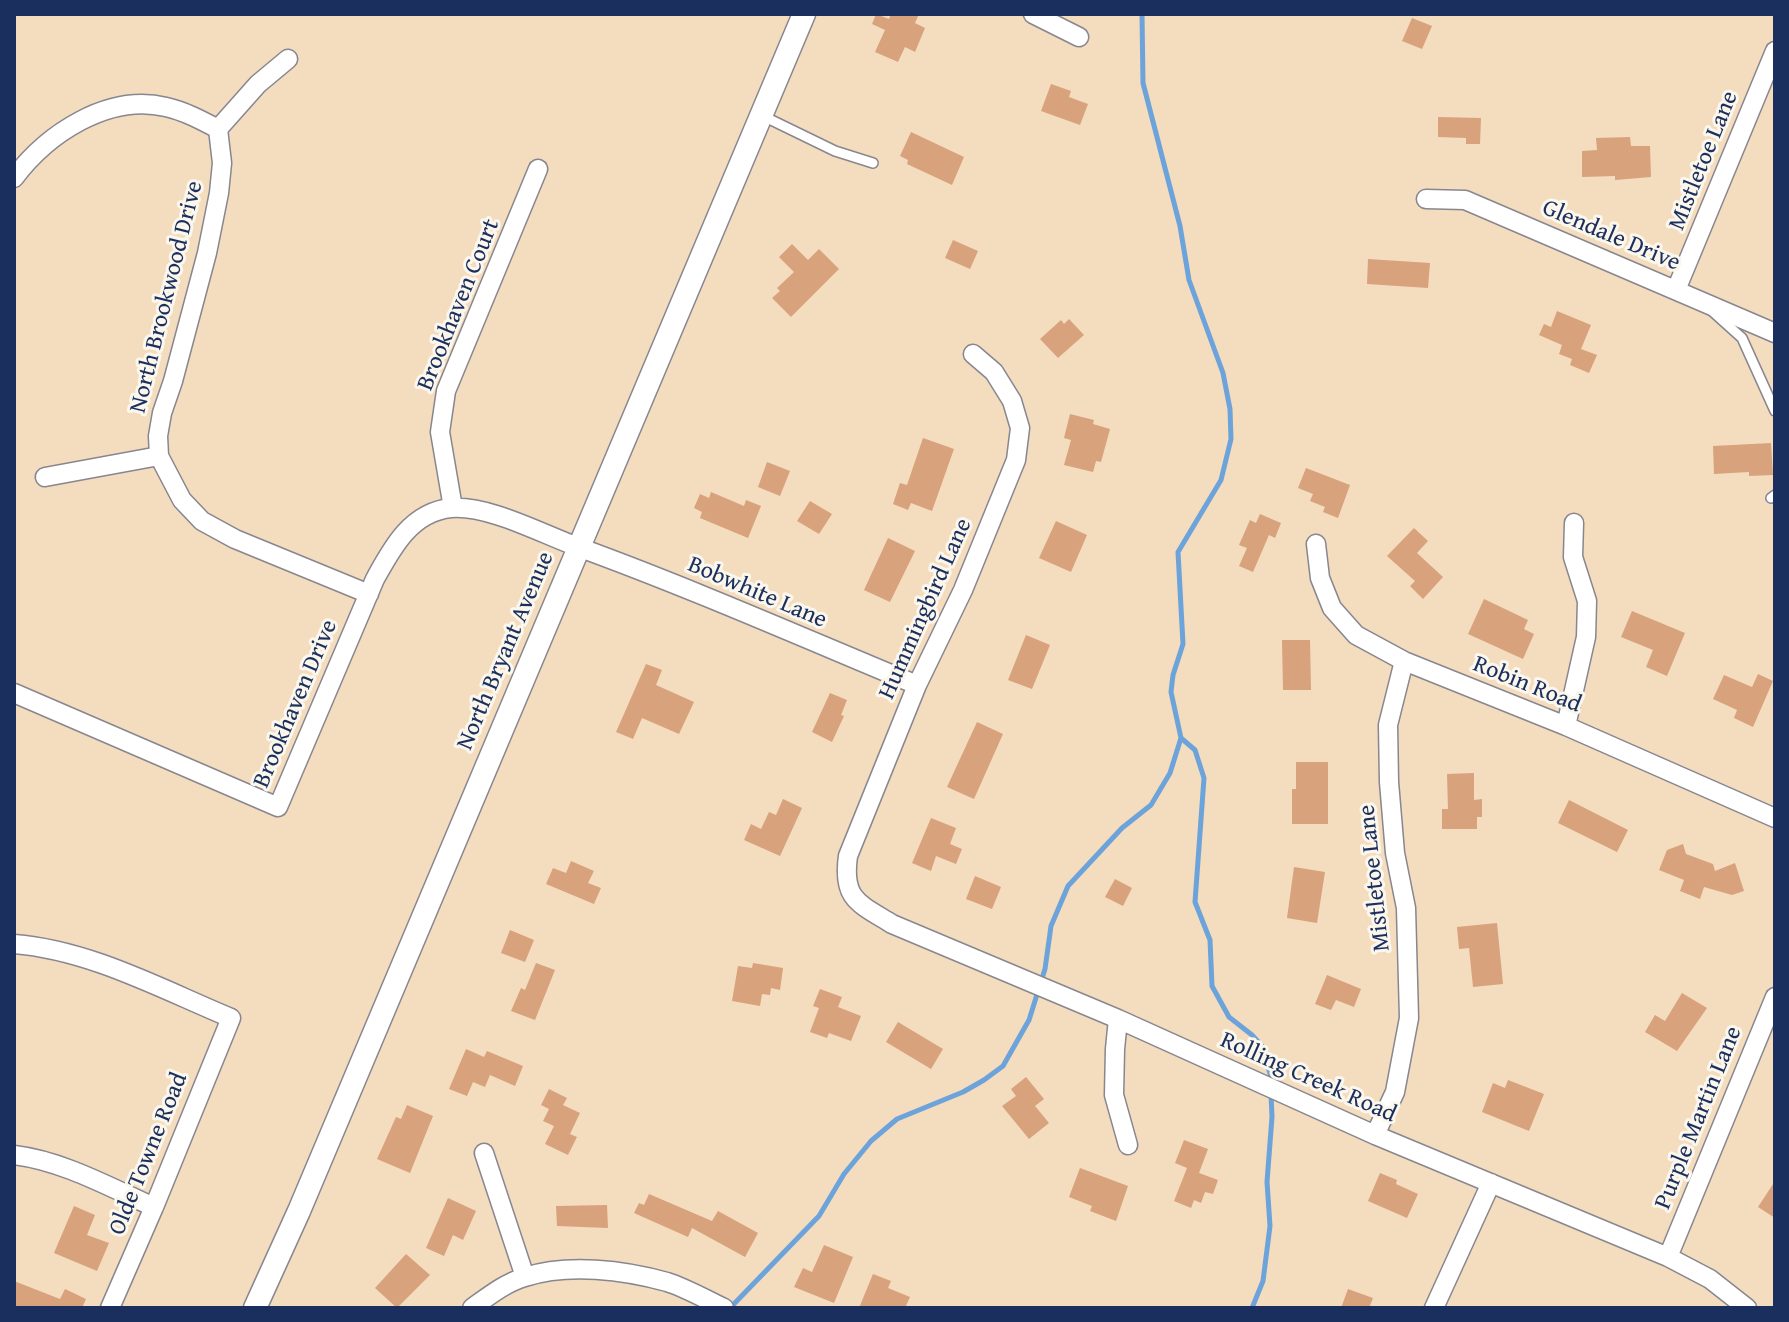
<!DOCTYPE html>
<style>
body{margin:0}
#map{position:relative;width:1789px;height:1322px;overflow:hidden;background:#f4dcbe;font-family:"Gentium Book Plus",serif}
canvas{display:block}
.frame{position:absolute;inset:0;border:16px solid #1b2f5e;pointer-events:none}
</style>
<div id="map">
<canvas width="1789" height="1322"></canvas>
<div class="frame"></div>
</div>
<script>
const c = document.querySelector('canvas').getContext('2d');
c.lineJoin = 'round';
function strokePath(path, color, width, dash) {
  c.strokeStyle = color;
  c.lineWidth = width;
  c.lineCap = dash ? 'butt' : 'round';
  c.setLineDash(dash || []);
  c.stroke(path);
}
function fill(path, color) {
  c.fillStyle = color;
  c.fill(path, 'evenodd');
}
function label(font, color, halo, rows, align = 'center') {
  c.font = font + ' "Gentium Book Plus",serif';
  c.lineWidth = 6;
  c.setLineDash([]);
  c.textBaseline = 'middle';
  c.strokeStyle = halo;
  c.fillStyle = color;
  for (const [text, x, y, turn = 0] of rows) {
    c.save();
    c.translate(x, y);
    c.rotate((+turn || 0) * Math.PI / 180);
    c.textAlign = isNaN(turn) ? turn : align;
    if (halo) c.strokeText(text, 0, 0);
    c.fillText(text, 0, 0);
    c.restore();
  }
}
const stream = new Path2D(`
 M1181,738L1195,750L1204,778L1195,902L1210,940L1212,986L1229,1017L1252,1035L1262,1046L1271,1077V1085
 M730,1308L819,1216L844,1174L871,1141L897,1119L963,1092L984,1080L1003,1066L1029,1020L1045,969L1051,926L1068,886L1122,828L1151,805L1170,773L1181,738L1171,692L1173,675L1183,644L1178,552L1221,480L1231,439L1230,409L1223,373L1189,280L1180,226L1143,83L1142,14
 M1252,1308L1263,1281L1270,1226L1267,1182L1272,1117L1271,1095`);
const building = new Path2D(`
 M876,14L889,19L891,14H919L915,23L925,28L915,52L905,47L898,62L875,52L885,30L872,24Z
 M1412,18L1432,26L1422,49L1402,41Z
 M1051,84L1071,91L1069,97L1088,104L1080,125L1041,111Z
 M1438,117L1481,118L1480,144H1466V138L1438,137Z
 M911,132L964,157L952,185L907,164L908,160L900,156Z
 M1630,137L1631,146H1650L1651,177L1615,180V176L1582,177V151L1597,150L1596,138Z
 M953,240L978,251L970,269L945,258Z
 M792,244L808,260L819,249L839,269L791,317L772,298L780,291L777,288L794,272L779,257Z
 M1368,259L1430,263L1428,288L1367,284Z
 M1557,311L1591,325L1581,349L1597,355L1589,373L1570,365L1572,359L1559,354L1562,345L1539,335L1544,324L1551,327Z
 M1069,319L1084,335L1058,358L1040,339L1061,320L1064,324Z
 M1070,414L1094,420L1093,424L1110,429L1101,462L1096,461L1093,472L1064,465L1071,440L1064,438Z
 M923,438L954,449L932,511L911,503L908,510L893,504L900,483L907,485Z
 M1771,443L1773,475L1749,476V472L1714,474L1713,446Z
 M767,462L790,471L780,496L758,487Z
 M1306,468L1350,485L1338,518L1323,512L1325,507L1310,501L1313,494L1298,488Z
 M711,492L744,506L746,500L761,506L748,538L700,518L702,512L694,508L700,494L709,498Z
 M810,501L832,514L819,534L797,521Z
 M1260,514L1281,523L1275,538L1269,535L1253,572L1239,566L1247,548L1239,545L1250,520L1256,523Z
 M1056,521L1087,535L1071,572L1039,558Z
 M1414,528L1428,541L1417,553L1443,577L1423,599L1410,586L1415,581L1387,556Z
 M888,538L915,551L890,602L864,590Z
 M1484,599L1528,620L1524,629L1534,634L1523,659L1468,634Z
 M1632,611L1685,633L1667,676L1646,667L1653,650L1621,637Z
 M1026,635L1050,645L1032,689L1008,680Z
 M1282,640H1310L1311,690H1283Z
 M646,664L662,670L656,685L694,702L679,734L642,718L633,739L616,732Z
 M1758,674L1773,681L1753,727L1734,718L1737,710L1713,699L1724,675L1752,687Z
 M830,693L847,700L841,715L844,716L832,742L812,732Z
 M977,722L1003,734L974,799L947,787Z
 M1296,762H1328V824H1292V789H1296Z
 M1474,773V800L1482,799V817H1477V829H1442V809H1448L1447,774Z
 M783,799L802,808L780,856L744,840L751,824L761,829L769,812L776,815Z
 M1569,800L1628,830L1617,852L1558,823Z
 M931,818L956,828L950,844L962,849L956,864L936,856L931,871L912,863Z
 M1683,844L1686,854L1713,864L1715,871L1735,863L1744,891L1732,895L1704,887L1700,899L1680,891L1684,880L1659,870L1667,850Z
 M571,861L594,871L588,883L601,888L594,904L546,884L553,868L566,873Z
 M1294,867L1325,872L1317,923L1287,918Z
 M975,876L1001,887L992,909L966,899Z
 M1115,879L1132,888L1123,906L1105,897Z
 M1497,923L1503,984L1473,987L1469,948L1459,949L1457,927Z
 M510,930L534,940L525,962L501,953Z
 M536,963L555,970L535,1020L511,1011L521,988L525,990Z
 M753,963L783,968L780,990L771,988L770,995L762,994L760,1006L732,1001L738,966L752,968Z
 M1327,975L1361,989L1354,1007L1336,1000L1331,1010L1315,1004Z
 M820,989L842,997L838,1007L861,1016L851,1041L829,1033L827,1038L810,1032L819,1008L813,1006Z
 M1682,993L1707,1008L1677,1051L1645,1032L1655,1015L1665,1021Z
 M898,1022L943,1049L931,1069L886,1042Z
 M466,1049L484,1057L487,1051L523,1066L515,1086L490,1075L485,1087L473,1082L467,1096L449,1089Z
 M1026,1077L1044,1099L1035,1106L1049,1123L1029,1139L1002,1106L1016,1096L1011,1089Z
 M1508,1080L1544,1094L1529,1131L1482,1112L1493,1083L1505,1088Z
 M549,1089L567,1098L563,1105L580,1113L570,1134L577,1137L568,1155L545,1144L554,1126L543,1121L549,1109L541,1105Z
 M407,1105L433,1116L410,1173L377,1159L396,1117L401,1119Z
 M1184,1140L1208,1149L1199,1173L1218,1180L1213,1194L1205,1192L1201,1203L1194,1200L1191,1208L1174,1201L1187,1168L1175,1163Z
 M1080,1168L1128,1186L1116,1221L1090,1211L1092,1206L1069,1197Z
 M1380,1173L1397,1180L1396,1184L1418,1194L1407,1218L1368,1201Z
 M1775,1181V1218L1758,1207Z
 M649,1194L712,1221L718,1211L758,1233L745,1257L692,1228L688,1237L634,1213L639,1203L644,1205Z
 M448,1198L476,1211L463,1240L453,1235L444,1256L426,1248Z
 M607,1205L608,1228L557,1226L556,1206Z
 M74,1206L95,1215L87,1235L109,1243L97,1271L54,1253Z
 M824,1245L853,1257L834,1303L794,1287L803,1268L812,1272Z
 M406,1254L430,1275L397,1308L375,1288Z
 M873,1274L891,1281L888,1288L910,1297L905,1308H859Z
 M14,1281L60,1299L65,1289L86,1299L82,1308H14Z
 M1348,1289L1373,1298L1369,1308H1341Z`);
const service = new Path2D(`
 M763,116L835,151L873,163
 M1712,311L1742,338L1775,411
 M1771,498L1775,495`);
const minor = new Path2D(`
 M1033,14L1079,37
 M218,129L222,163L219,193L207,253L173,381L162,413L158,436L159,456L182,500L202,521L235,539L369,594
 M218,129L258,84L288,59
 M14,178C47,134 108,93 166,107C184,111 201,120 218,129
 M1426,199L1465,200L1775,333
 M1676,290L1775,51
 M973,354L994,372L1012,401L1020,428L1016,460L963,590L917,685L848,856C842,899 858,903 892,924L1118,1019L1375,1135L1668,1257L1710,1279L1747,1308
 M45,477L159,456
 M453,508L440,432L446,391L538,169
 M1316,544L1320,578L1332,608L1356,635L1404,661L1566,726L1775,818
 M14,693L278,807L375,579C392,548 411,512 451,508C489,505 542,534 578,547C693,589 804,638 917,685
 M1566,726L1586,637L1587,601L1573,557L1574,523
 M14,944C90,950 161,989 231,1018L154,1207L110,1308
 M1118,1019L1115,1049L1114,1095L1128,1145
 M1375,1135L1395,1092L1409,1018L1406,908L1395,853L1389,782L1388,725L1404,661
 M484,1153L525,1277
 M14,1155C63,1161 109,1187 154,1207
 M1668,1257L1775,997
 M472,1308C489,1296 505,1283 525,1277C568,1263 624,1270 667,1282C686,1288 705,1299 724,1308
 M1434,1308L1491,1183`);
const tertiary = new Path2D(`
 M255,1308L299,1211L804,14`);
const streetNames = [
 ["Mistletoe Lane",1704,161,-68],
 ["Glendale Drive",1611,236,23],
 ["North Brookwood Drive",167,297,-76],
 ["Brookhaven Court",459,305,-68],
 ["Bobwhite Lane",757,593,23],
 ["Hummingbird Lane",926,609,-66],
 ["North Bryant Avenue",506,651,-67],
 ["Robin Road",1527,685,22],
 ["Brookhaven Drive",296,704,-67],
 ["Mistletoe Lane",1375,878,-96],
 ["Rolling Creek Road",1308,1078,24],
 ["Purple Martin Lane",1699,1118,-68],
 ["Olde Towne Road",149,1154,-68]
];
strokePath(stream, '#6ca3da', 5);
fill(building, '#d8a27c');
strokePath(service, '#88868e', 12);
strokePath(minor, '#88868e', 21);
strokePath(tertiary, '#88868e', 25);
strokePath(service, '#fff', 9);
strokePath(minor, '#fff', 18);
strokePath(tertiary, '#fff', 22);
label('24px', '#1b2f5e', '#fbf7ec', streetNames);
</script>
